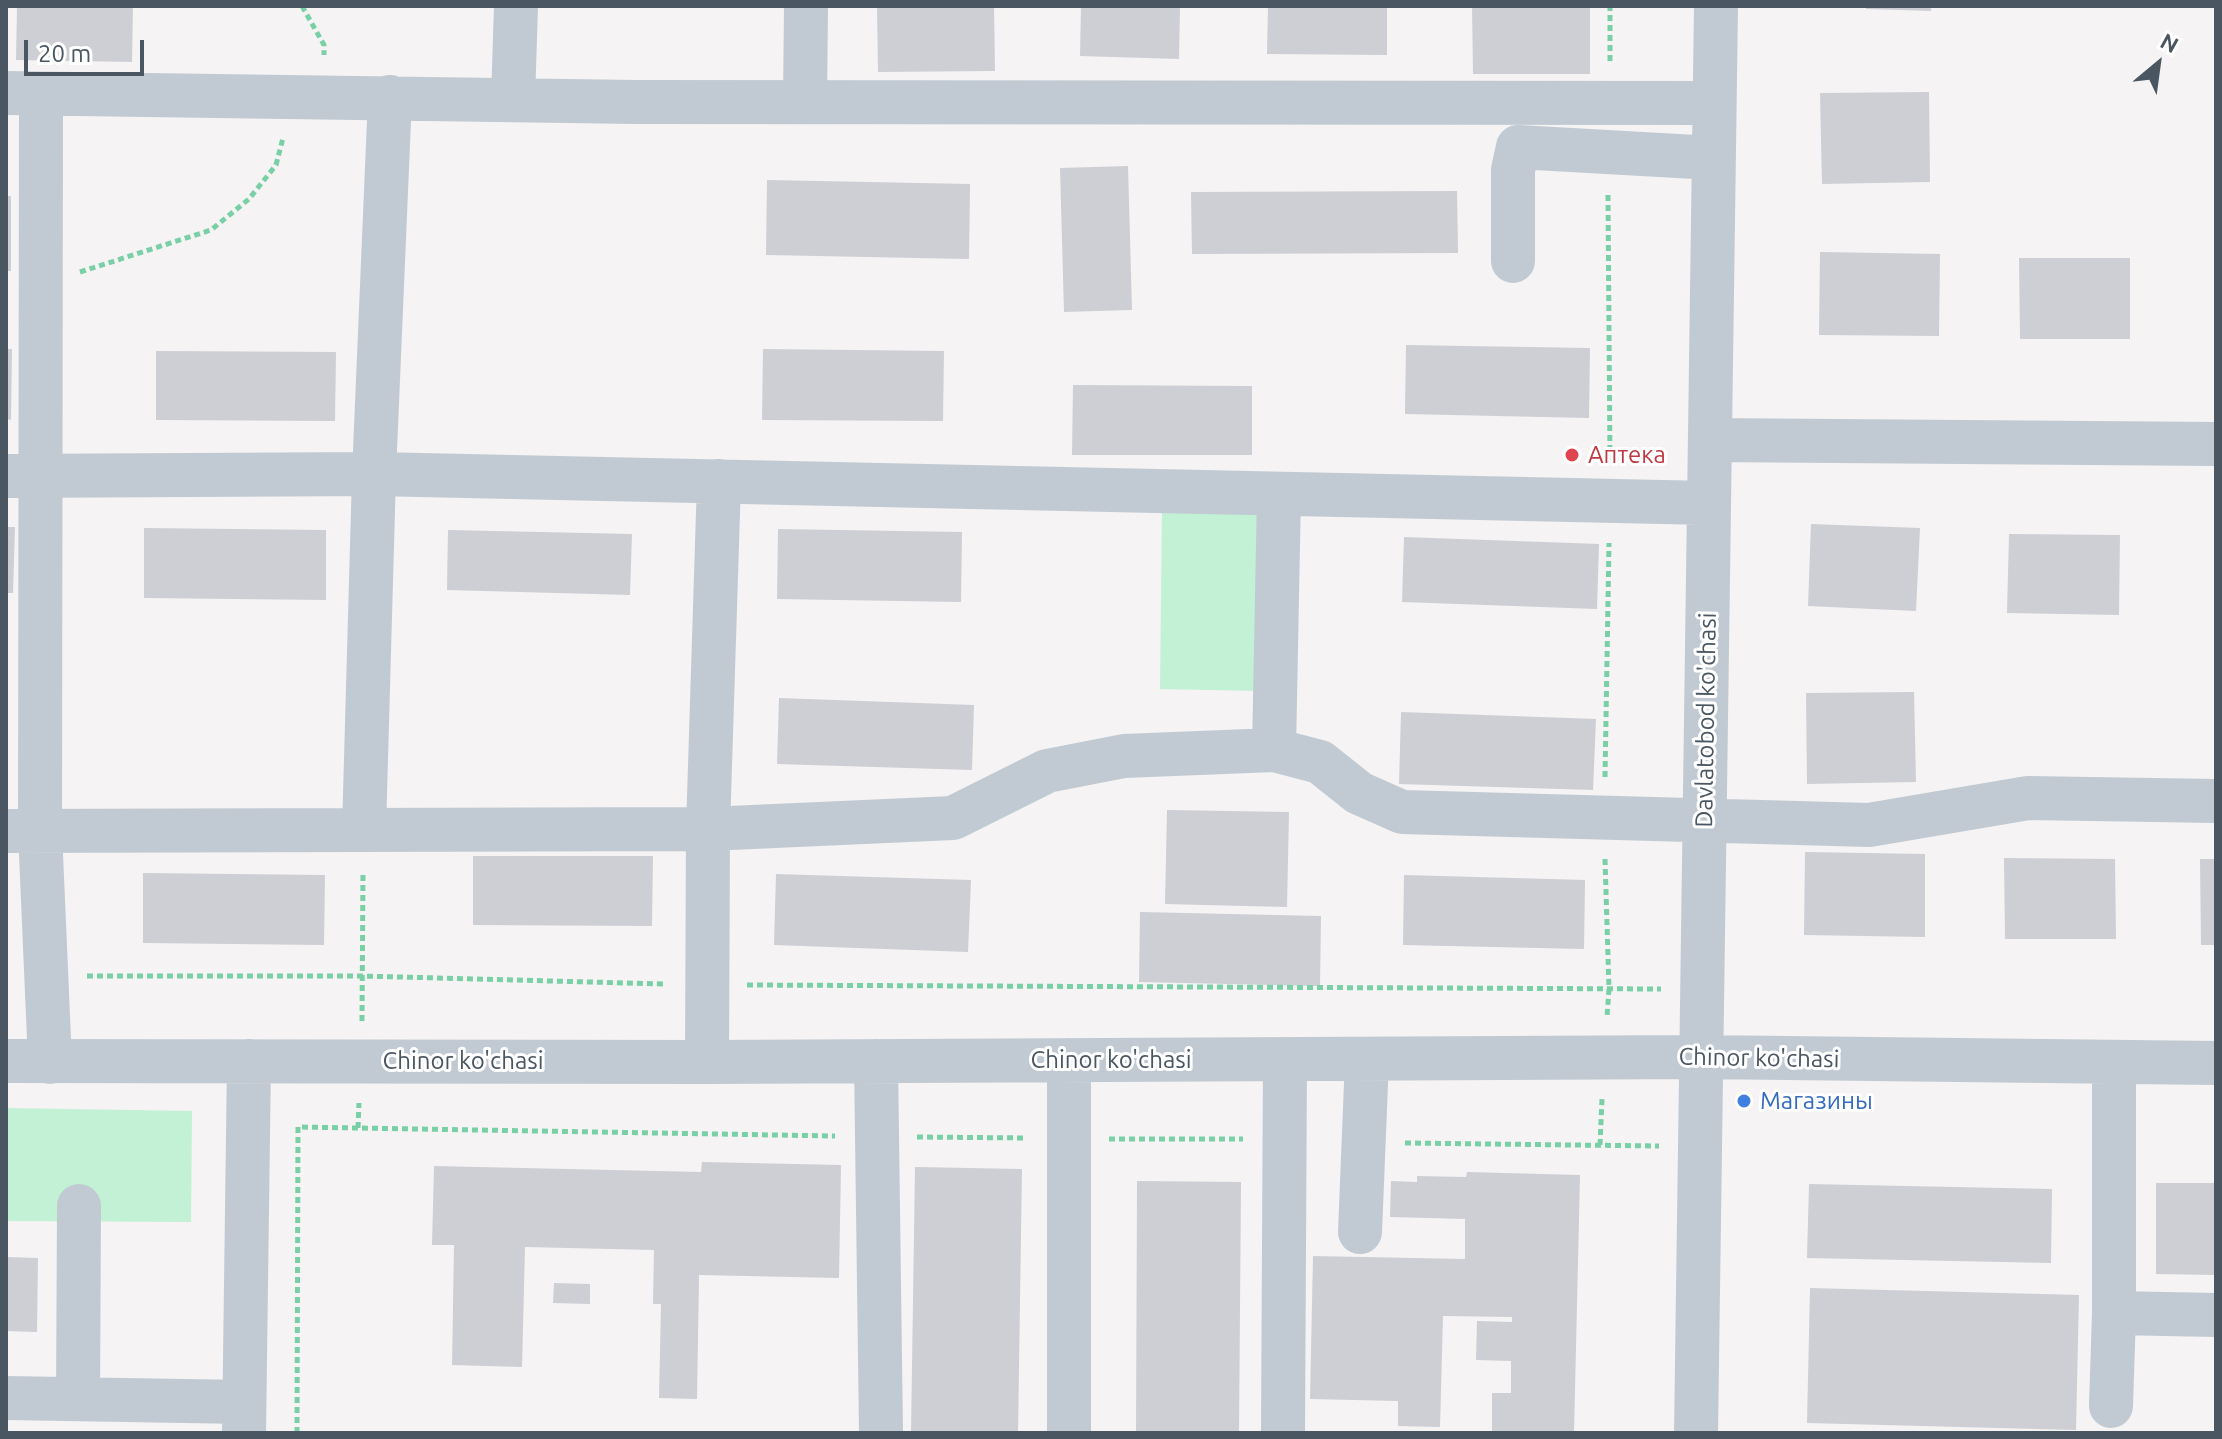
<!DOCTYPE html>
<meta charset="utf-8">
<style>
body{margin:0}
#map{position:relative;width:2222px;height:1439px;overflow:hidden;background:#f5f3f3;font-family:Ubuntu,sans-serif}
canvas{display:block}
.frame{position:absolute;inset:0;border:8px solid #4a5661;pointer-events:none}
.north{position:absolute;left:2118px;top:24px;width:80px;height:80px;-webkit-text-stroke:6px #fff;paint-order:stroke;rotate:29deg;font-size:22px;font-weight:700;line-height:32px;text-align:center;color:#4a5661}
.north::after{content:'';display:block;margin:auto;width:28px;height:36px;background:#4a5661;clip-path:polygon(50% 0,100% 100%,50% 72%,0 100%)}
.scale{position:absolute;left:24px;top:40px;width:120px;height:36px;box-sizing:border-box;border:4px solid #4a5661;border-top:0;padding-left:10px;font-size:24px;line-height:28px;white-space:nowrap;color:#4a5661;-webkit-text-stroke:6px #fff;paint-order:stroke}
</style>
<div id="map">
<canvas width="2222" height="1439"></canvas>
<div class="frame"></div>
<div class="north">N</div>
<div class="scale">20 m</div>
</div>
<script>
const c = document.querySelector('canvas').getContext('2d');
c.lineJoin = 'round';
function fill(path, color) {
  c.fillStyle = color;
  c.fill(path, 'evenodd');
}
function strokePath(path, color, width, dash) {
  c.strokeStyle = color;
  c.lineWidth = width;
  c.lineCap = dash ? 'butt' : 'round';
  c.setLineDash(dash || []);
  c.stroke(path);
}
function label(font, color, halo, rows, align = 'center') {
  c.font = font + ' Ubuntu,sans-serif';
  c.lineWidth = 6;
  c.setLineDash([]);
  c.textBaseline = 'middle';
  c.strokeStyle = halo;
  c.fillStyle = color;
  for (const [text, x, y, turn = 0] of rows) {
    c.save();
    c.translate(x, y);
    c.rotate((+turn || 0) * Math.PI / 180);
    c.textAlign = isNaN(turn) ? turn : align;
    if (halo) c.strokeText(text, 0, 0);
    c.fillText(text, 0, 0);
    c.restore();
  }
}
const green = new Path2D(`
 M1162,509L1260,510L1258,691L1160,689Z
 M6,1108L192,1111L191,1222L6,1221Z`);
const building = new Path2D(`
 M17,6H133L132,62L16,60Z
 M877,6H994L995,71L878,72Z
 M1081,6H1180L1179,59L1080,56Z
 M1268,6H1387V55L1267,54Z
 M1472,6H1590V74H1473Z
 M1866,6H1931V11L1866,9Z
 M1929,92L1930,182L1822,184L1820,93Z
 M1128,166L1132,310L1064,312L1060,168Z
 M767,180L970,184L969,259L766,255Z
 M1457,191L1458,253L1192,254L1191,192Z
 M6,196H11V271H6Z
 M1820,252L1940,254L1939,336L1819,335Z
 M2019,258H2130V339H2020Z
 M1406,345L1590,348L1589,418L1405,414Z
 M6,349H12L11,420L6,419Z
 M763,349L944,351L943,421L762,420Z
 M156,351L336,352L335,421L156,420Z
 M1073,385L1252,386V455H1072Z
 M1811,524L1920,528L1916,611L1808,606Z
 M6,527H15L13,593H6Z
 M144,528L326,530V600L144,598Z
 M778,529L962,532L961,602L777,599Z
 M448,530L632,534L630,595L447,590Z
 M2009,534L2120,535L2119,615L2007,613Z
 M1404,537L1599,544L1597,609L1402,602Z
 M1914,692L1916,782L1807,784L1806,693Z
 M779,698L974,705L972,770L777,764Z
 M1401,712L1596,719L1593,790L1399,784Z
 M1167,810L1289,812L1287,907L1165,904Z
 M1805,852L1925,854V937L1804,935Z
 M473,856H653L652,926L473,925Z
 M2004,858L2115,859L2116,939H2005Z
 M2200,859H2216V945H2201Z
 M143,873L325,875L324,945L143,943Z
 M776,874L971,880L968,952L774,945Z
 M1404,875L1585,880L1584,949L1403,945Z
 M1140,912L1321,916L1320,986L1139,982Z
 M702,1162L841,1165L839,1278L699,1275L697,1399L659,1398L661,1304H653L654,1250L525,1247L522,1367L452,1365L454,1245H432L434,1166L701,1172Z
 M915,1167L1022,1169L1018,1433H911Z
 M1467,1172L1580,1175L1574,1433H1492V1393H1511V1361L1476,1360L1477,1321L1512,1322V1317L1443,1316L1440,1427L1398,1426V1401L1310,1399L1313,1256L1465,1259V1219L1390,1217L1391,1181L1417,1182V1176L1466,1177Z
 M1137,1181L1241,1182L1239,1433H1136Z
 M2156,1183H2216V1275L2156,1274Z
 M1809,1184L2052,1189L2051,1263L1807,1258Z
 M6,1257L38,1258L37,1332L6,1331Z
 M554,1283L590,1284V1304L553,1303Z
 M1810,1288L2079,1295L2076,1430L1807,1423Z`);
const path = new Path2D(`
 M302,6L324,45V55
 M1610,61V6
 M1608,195L1610,461
 M80,272L211,230L249,199L276,165L283,138
 M1605,777L1609,543
 M1605,859L1609,989L1607,1017
 M87,976H362L665,984
 M747,985L1661,989
 M362,1021L363,871
 M358,1128L359,1103
 M917,1137L1027,1138
 M1109,1139H1243
 M1405,1143L1659,1146
 M1600,1145L1602,1099
 M297,1433L298,1127L835,1136`);
const minor = new Path2D(`
 M6,93L637,102L1714,103
 M41,94L40,831L50,1062
 M513,100L516,6
 M805,102L806,6
 M1513,261V170L1518,147L1713,158
 M1710,440L2216,444
 M6,476L374,474L1709,503
 M1274,750L1279,494
 M364,830L374,474L390,97
 M6,831L708,829L953,818L1047,771L1124,756L1274,750L1320,762L1359,793L1402,812L1869,825L2028,798L2216,801
 M6,1061L707,1062L1701,1057L2216,1063
 M876,1061L881,1433
 M707,1062L708,829L719,481
 M1360,1232L1367,1059
 M2114,1313L2216,1315
 M6,1398L244,1402
 M78,1399L79,1206
 M2111,1406L2114,1313V1062
 M244,1433L249,1061
 M1069,1433V1060
 M1283,1433L1285,1059
 M1696,1433L1716,6`);
const markers = [
 [1572,455,8,"#e0444e"],
 [1744,1101,8,"#3f7fe0"]
];
const healthNames = [
 ["Аптека",1588,455]
];
const streetNames = [
 ["Davlatobod ko'chasi",1706,720,-89],
 ["Chinor ko'chasi",1759,1058,1],
 ["Chinor ko'chasi",1111,1060],
 ["Chinor ko'chasi",463,1061]
];
const shopNames = [
 ["Магазины",1760,1101]
];
fill(green, '#c3f1d5');
fill(building, '#cdcfd5');
strokePath(path, '#7ad0a6', 5, [6, 4]);
strokePath(minor, '#c1cad2', 44);
for (const [x, y, r, color] of markers) {
  const dot = new Path2D();
  dot.arc(x, y, r, 0, 2 * Math.PI);
  c.fillStyle = color;
  c.fill(dot);
  strokePath(dot, '#fff', 3);
}
label('24px', '#be3a42', '#fff', healthNames, 'left');
label('24px', '#4a5661', '#fff', streetNames);
label('24px', '#366cbe', '#fff', shopNames, 'left');
</script>
